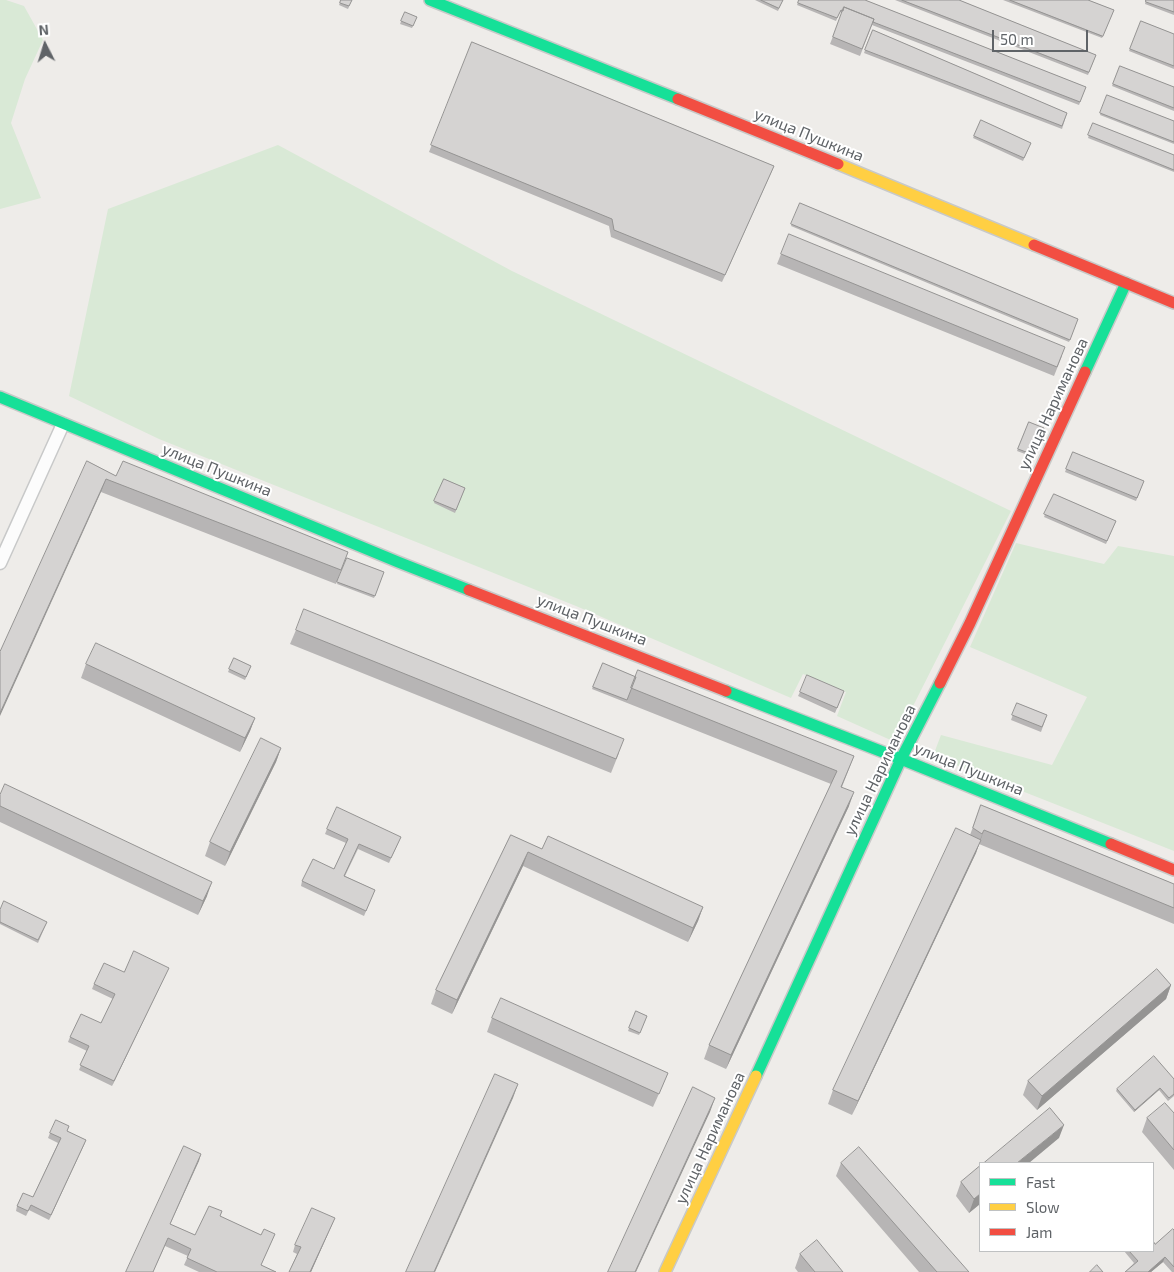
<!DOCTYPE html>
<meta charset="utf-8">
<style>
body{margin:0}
#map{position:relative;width:1174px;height:1272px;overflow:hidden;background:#eeece9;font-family:"Exo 2",sans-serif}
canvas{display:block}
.legend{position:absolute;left:979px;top:1162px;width:175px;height:90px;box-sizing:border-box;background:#fff;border:1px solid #bfc1c2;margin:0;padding:6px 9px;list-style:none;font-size:15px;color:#5f6367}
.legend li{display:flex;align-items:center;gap:10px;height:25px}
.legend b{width:25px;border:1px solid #bfc1c2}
.north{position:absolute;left:20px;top:20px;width:50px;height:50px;-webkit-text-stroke:4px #fff;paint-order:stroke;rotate:355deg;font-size:14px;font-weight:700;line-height:20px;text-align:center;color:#5f6367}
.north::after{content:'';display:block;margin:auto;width:18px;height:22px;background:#5f6367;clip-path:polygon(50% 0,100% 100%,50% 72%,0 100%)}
.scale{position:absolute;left:992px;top:30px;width:96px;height:22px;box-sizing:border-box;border:2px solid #5f6367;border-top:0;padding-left:6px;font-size:15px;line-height:18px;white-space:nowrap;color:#5f6367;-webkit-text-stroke:4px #fff;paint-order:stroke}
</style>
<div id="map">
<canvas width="1174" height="1272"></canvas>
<ul class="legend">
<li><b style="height:6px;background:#16e098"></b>Fast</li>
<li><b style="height:6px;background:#ffcf43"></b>Slow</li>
<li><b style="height:6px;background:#f24e42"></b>Jam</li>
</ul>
<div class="north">N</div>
<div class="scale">50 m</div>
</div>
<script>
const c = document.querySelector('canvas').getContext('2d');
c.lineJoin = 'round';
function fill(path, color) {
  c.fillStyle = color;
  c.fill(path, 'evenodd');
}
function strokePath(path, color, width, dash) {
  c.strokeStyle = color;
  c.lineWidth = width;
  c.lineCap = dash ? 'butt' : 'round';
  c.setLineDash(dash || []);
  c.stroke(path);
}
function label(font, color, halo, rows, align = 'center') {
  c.font = font + ' "Exo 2",sans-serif';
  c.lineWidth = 4;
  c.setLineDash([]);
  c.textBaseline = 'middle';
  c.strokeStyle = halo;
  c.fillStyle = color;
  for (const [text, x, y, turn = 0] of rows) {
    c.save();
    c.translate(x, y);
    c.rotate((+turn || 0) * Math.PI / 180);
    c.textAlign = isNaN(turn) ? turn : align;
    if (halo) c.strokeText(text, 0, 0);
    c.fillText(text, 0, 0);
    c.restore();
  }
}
const green = new Path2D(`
 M0,0H6L24,6L43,40L25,79L11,123L41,198L0,209Z
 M278,145L512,271L1011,511L895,742L837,716L846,692L803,674L791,698L576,606L159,439L69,396L108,209Z
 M1016,543L1104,564L1118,546L1174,556V851L933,756L941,735L1052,765L1087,697L970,647Z`);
const street = new Path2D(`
 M0,563L63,424`);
const fast = new Path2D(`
 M430,0L678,99
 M1085,372L1126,283
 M0,397L398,562L469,590
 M726,691L901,759L1111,844
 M756,1076L901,759L940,683`);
const slow = new Path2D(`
 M838,164L1034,245
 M665,1272L756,1076`);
const jam = new Path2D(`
 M678,99L838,164
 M1034,245L1174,303
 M469,590L726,691
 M940,683L970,623L1085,372
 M1111,844L1174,870`);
const wall = new Path2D(`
 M341,0H352L348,9L339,5Z
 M755,0H783L778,11Z
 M799,0H865L1086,87L1079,105L872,25L860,56L830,44L842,13L840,12L836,21L797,5Z
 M895,0H959L1096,55L1088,75Z
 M1003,0H1088L1114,10L1102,38Z
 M1146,0H1174V15L1145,4Z
 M405,12L417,17L412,28L400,24Z
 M1141,21L1174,34V69L1129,51Z
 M873,30L1067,113L1062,129L864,53Z
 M472,42L774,166L722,282L611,237L609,226L429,152Z
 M1120,66L1174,87V111L1112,86Z
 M1107,95L1174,121V144L1100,115Z
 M981,120L1031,143L1023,161L973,138Z
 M1093,123L1174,155V172L1088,138Z
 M800,203L1078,319L1069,342L791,226Z
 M781,254L1062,356L1054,376L777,264Z
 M1029,422L1044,428L1033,457L1017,451Z
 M1073,452L1144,481L1136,501L1065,472Z
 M87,461L116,476L348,552L336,584L101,492Z
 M444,479L465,488L455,513L434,503Z
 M1054,494L1116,521L1106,544L1044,517Z
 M347,558L384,572L374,598L337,584Z
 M296,630L619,753L611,773L290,644Z
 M234,658L251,666L245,680L228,672Z
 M603,663L636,677L854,756L842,787L849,806L726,1069L704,1059L709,1045L831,784L592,689Z
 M86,664L255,718L250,731L240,752L81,678Z
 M800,692L842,696L835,713L798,696Z
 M1017,703L1047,715L1041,732L1011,720Z
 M281,748L276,762L225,866L205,856L210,842Z
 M0,795L207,896L198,915L0,822Z
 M981,805L1174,884V924L979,844L976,853L852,1115L828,1104L833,1090L970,835Z
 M327,829L401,837L389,863L358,849L345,876L375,890L364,916L301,886L302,881L334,869L346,843L325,834Z
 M511,835L542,849L703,907L698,921L688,942L523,866L452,1014L431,1004L436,990Z
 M0,910L47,922L38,943L0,924Z
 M124,972H167L112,1086L79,1070L87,1051L68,1042L70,1037L101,1023L113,999L92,989L94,984Z
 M1171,985L1166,999L1037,1110L1023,1095L1028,1081Z
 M636,1011L647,1016L639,1035L628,1031Z
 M492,1018L668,1073L662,1087L653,1107L487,1032Z
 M1174,1079V1096L1168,1101L1159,1090L1134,1112L1116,1091L1117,1089Z
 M1174,1113V1170L1142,1132L1147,1118Z
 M69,1126L67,1131L86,1140L49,1220L29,1210L26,1216L16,1211L17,1206L33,1197L58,1143L48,1138L50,1133Z
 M201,1154L170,1224L195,1235L220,1216L261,1235L275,1234L261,1265L276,1272H199L184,1265L188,1256L165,1246L153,1272H126Z
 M841,1163L969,1272H919L836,1176Z
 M980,1166V1204L969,1213L956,1196L961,1182Z
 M335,1218L311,1272H289L297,1254L293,1252L295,1245Z
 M1174,1230V1272H1172L1163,1262L1151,1272H1125L1134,1263L1124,1251H1153L1155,1244Z
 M800,1254L843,1272H798L795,1268Z`);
const shadedWall = new Path2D(`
 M774,166L771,173L722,282L725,275Z
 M106,479L101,492L0,716V713Z
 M255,718L250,731L240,752L245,738Z
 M281,748L276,762L225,866L230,852Z
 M854,792L849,806L726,1069L731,1055Z
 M984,830L976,853L852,1115L858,1101L978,845Z
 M528,852L523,866L452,1014L457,1000Z
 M212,882L207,896L198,915L203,901Z
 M703,907L698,921L688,942L693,928Z
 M169,968L167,972L112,1086L114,1081Z
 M1171,985L1166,999L1037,1110L1042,1096Z
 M518,1084L513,1098L435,1272H434Z
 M1160,1088L1159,1090L1134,1112L1135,1110Z
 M715,1098L710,1112L636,1272H635Z
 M1064,1125L1059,1138L1029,1163H1017Z
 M86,1140L84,1145L49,1220L51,1215Z
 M201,1154L199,1161L167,1231L170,1224Z
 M980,1194V1204L969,1213L974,1199Z
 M335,1218L311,1272H310Z
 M1165,1257L1163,1262L1151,1272H1148Z`);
const building = new Path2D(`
 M341,0H352L349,6L340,3Z
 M761,0H783L779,8Z
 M799,0H865L1086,87L1080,102L873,22L874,19L844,7L843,11L841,10L837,18L798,3Z
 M902,0H959L1096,55L1089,72Z
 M1010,0H1088L1114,10L1103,36Z
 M1146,0H1174V12L1146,2Z
 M844,7L874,19L862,49L833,37Z
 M405,12L417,17L413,26L401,21Z
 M1141,21L1174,34V66L1130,49Z
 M873,30L1067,113L1062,126L865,50Z
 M472,42L774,166L725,275L614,230L612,219L431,145Z
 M1120,66L1174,87V108L1113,84Z
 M1107,95L1174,121V142L1100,113Z
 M981,120L1031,143L1024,158L974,136Z
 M1093,123L1174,155V170L1088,135Z
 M800,203L1078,319L1070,340L791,224Z
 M789,234L1065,347L1057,367L781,254Z
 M1029,422L1044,428L1034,455L1018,449Z
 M1073,452L1144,481L1137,498L1066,469Z
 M87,461L116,476L123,461L348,552L341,570L106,479L0,713V652Z
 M444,479L465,488L456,510L434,501Z
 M1054,494L1116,521L1107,541L1044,514Z
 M347,558L384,572L375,596L337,582Z
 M304,609L624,739L616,759L296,630Z
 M96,643L255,718L245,738L86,664Z
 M234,658L251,666L246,677L229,669Z
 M603,663L636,677L627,700L593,687Z
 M638,670L854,756L841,787L854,792L731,1055L709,1045L837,771L631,688Z
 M807,675L844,691L837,708L800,692Z
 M1017,703L1047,715L1042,727L1012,715Z
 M261,738L281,748L230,852L210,842Z
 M5,784L212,882L203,901L0,806V795Z
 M981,805L1174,884V908L984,830L982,834L973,828Z
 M337,807L401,837L391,858L359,844L344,876L375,890L366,911L302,881L313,859L334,869L348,839L327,829Z
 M956,828L981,840L858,1101L833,1090Z
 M511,835L542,849L548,836L703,907L693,928L528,852L457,1000L436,990Z
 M4,901L47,922L38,940L0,922V910Z
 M134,951L169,968L114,1081L80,1065L89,1046L70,1037L81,1014L101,1023L115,994L94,984L104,963L124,972Z
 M1157,969L1171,985L1042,1096L1028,1081Z
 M501,998L668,1073L659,1094L492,1018Z
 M636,1011L647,1016L640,1033L629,1028Z
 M1154,1056L1174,1079V1094L1169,1098L1160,1088L1135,1110L1117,1089Z
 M495,1074L518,1084L434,1272H406Z
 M693,1087L715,1098L635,1272H608Z
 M1165,1103L1174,1113V1150L1147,1118Z
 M1050,1108L1064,1125L1017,1163H984Z
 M56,1120L69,1126L67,1131L86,1140L51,1215L31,1205L28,1211L17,1206L23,1193L33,1197L61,1138L50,1133Z
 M184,1146L201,1154L170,1224L195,1235L209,1206L222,1211L220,1216L261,1235L264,1229L275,1234L261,1265L276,1272H217L187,1258L191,1249L168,1238L153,1272H126Z
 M859,1147L969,1272H937L841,1163Z
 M980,1166V1194L974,1199L961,1182Z
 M312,1208L335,1218L310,1272H289L301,1247L295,1245Z
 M1173,1229L1174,1230V1267L1165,1257L1148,1272H1125L1138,1261L1129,1251H1153V1241L1155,1244Z
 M817,1240L843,1272H815L800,1254Z
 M1097,1265L1103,1272H1090Z`);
const streetNames = [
 ["улица Пушкина",809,135,22],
 ["улица Нариманова",1053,404,-65],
 ["улица Пушкина",217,470,22],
 ["улица Пушкина",592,620,21],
 ["улица Пушкина",969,769,22],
 ["улица Нариманова",880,770,-64],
 ["улица Нариманова",710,1138,-65]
];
fill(green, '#d9e9d6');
strokePath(street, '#c8c9c9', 15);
strokePath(fast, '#c8c9c8', 14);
strokePath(slow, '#c8c9c8', 14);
strokePath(jam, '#c8c9c8', 14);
strokePath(street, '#fcfcfc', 12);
strokePath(fast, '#16e098', 11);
strokePath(slow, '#ffcf43', 11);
strokePath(jam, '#f24e42', 11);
fill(wall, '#b7b5b5');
fill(shadedWall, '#959493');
fill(building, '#d5d3d2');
strokePath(building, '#959493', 1);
label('16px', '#5f6367', '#fff', streetNames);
</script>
